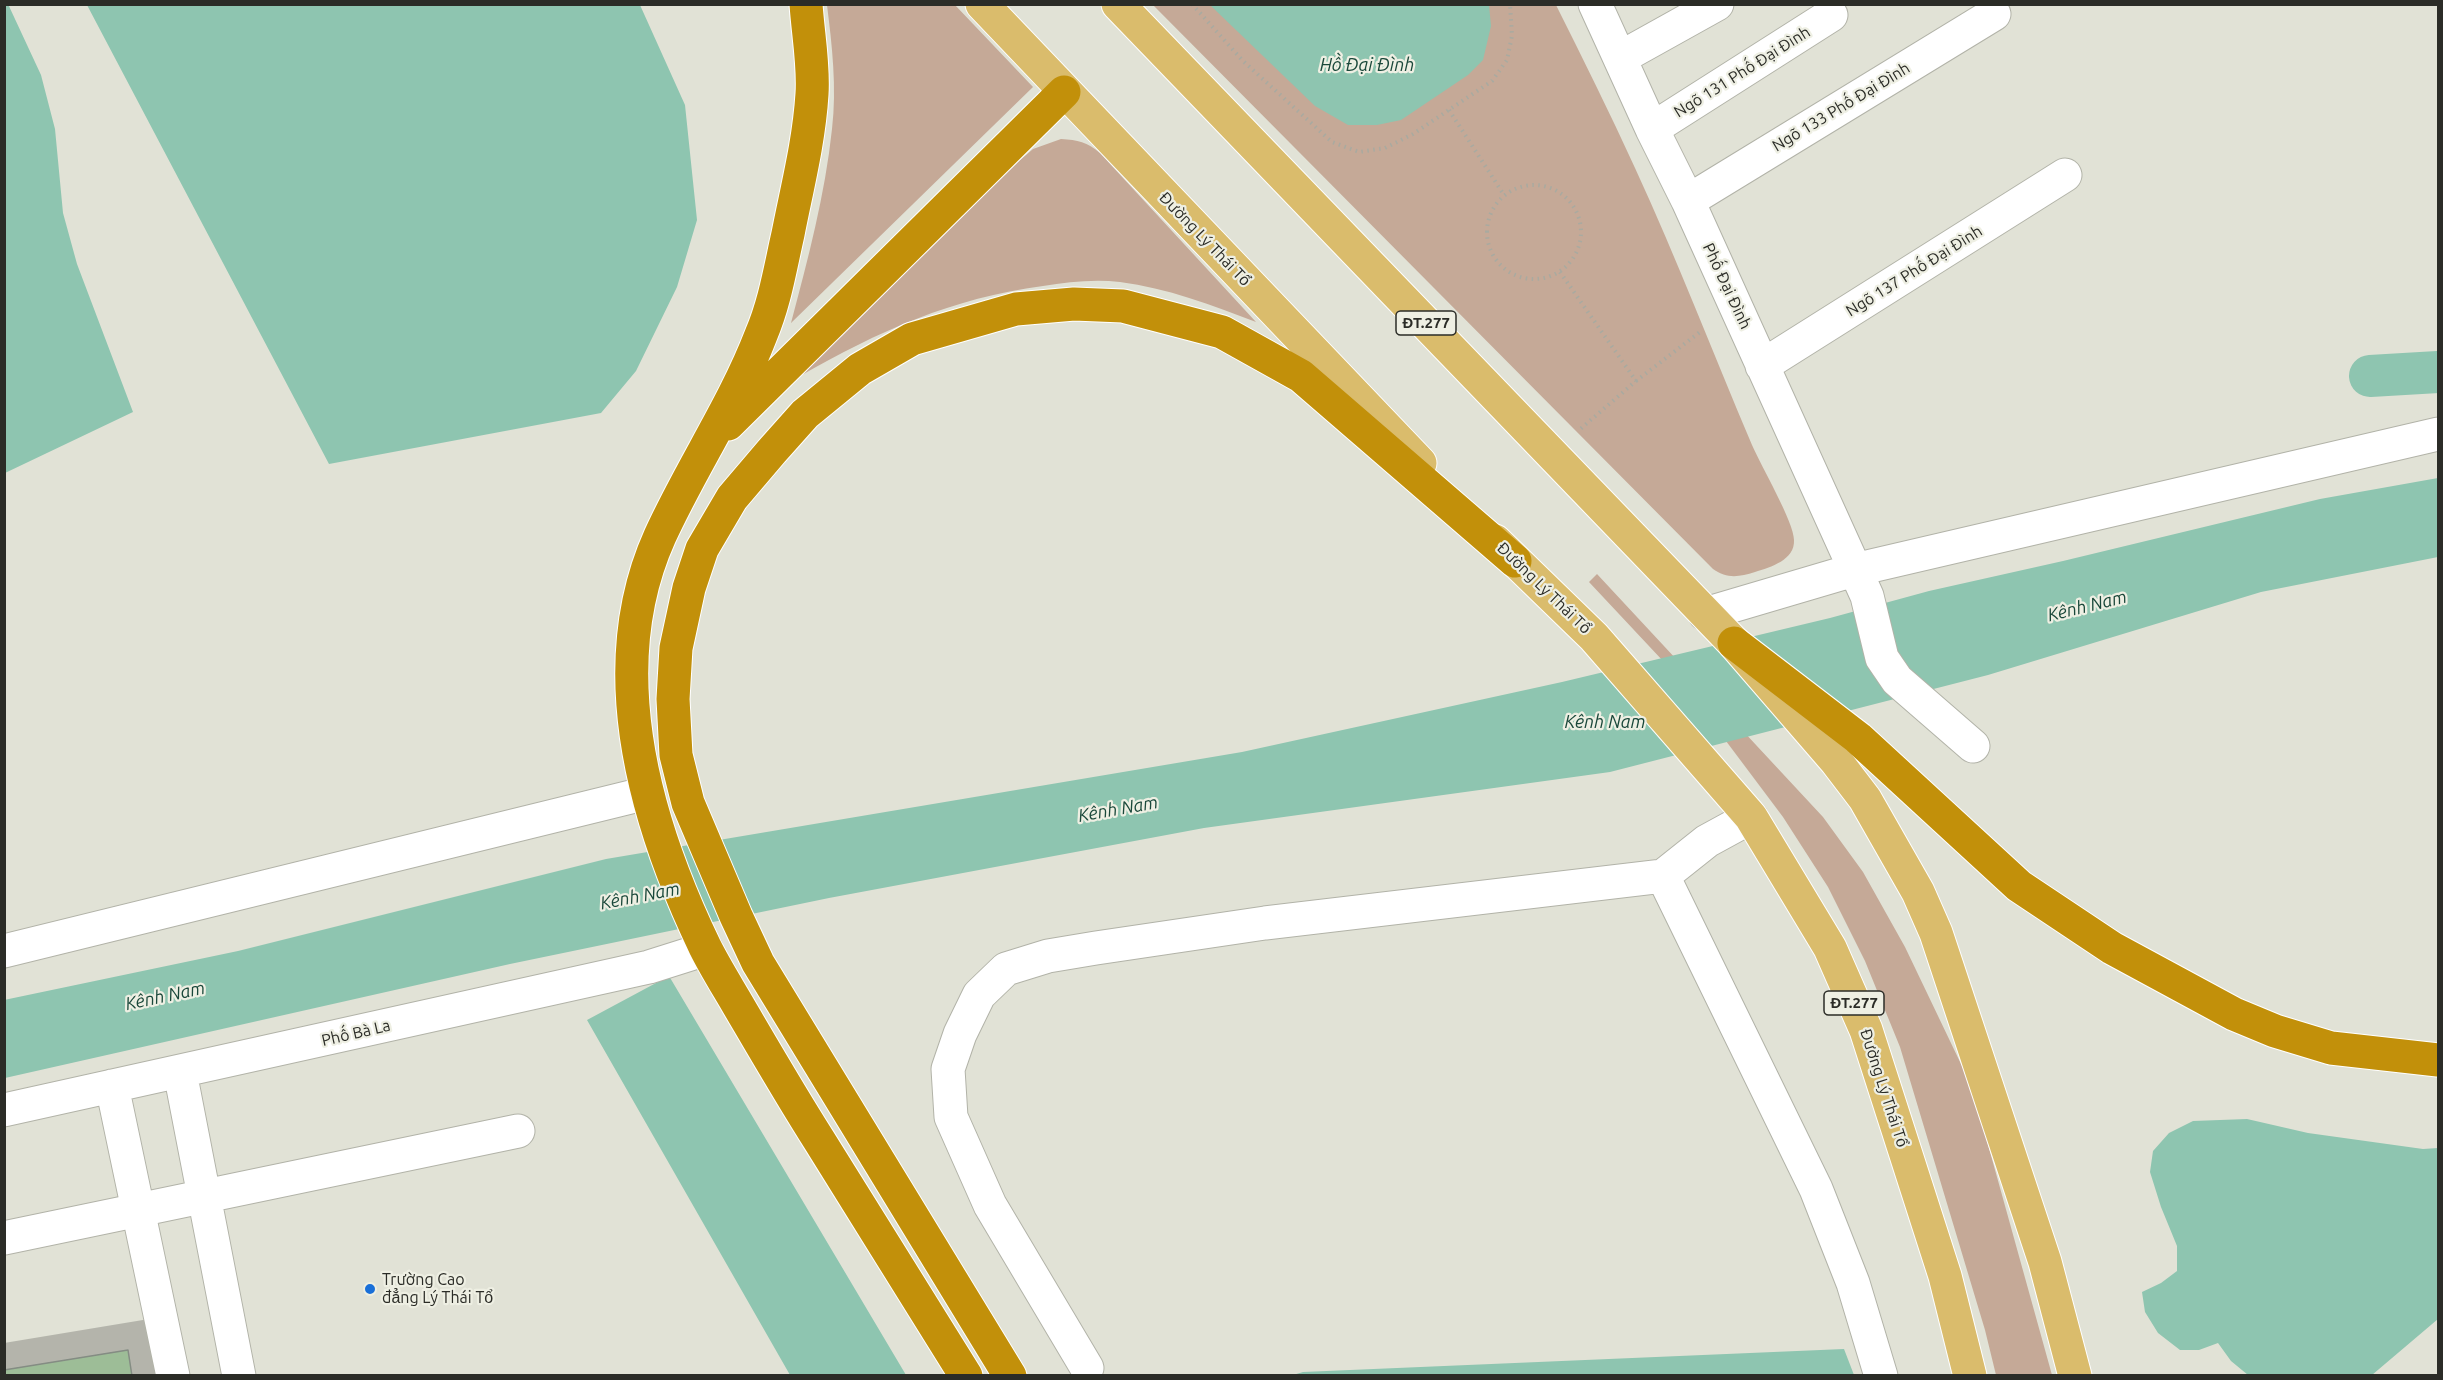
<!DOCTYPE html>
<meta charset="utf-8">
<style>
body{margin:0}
#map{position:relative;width:2443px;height:1380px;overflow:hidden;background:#e1e2d6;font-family:Ubuntu,sans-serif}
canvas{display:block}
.frame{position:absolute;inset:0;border:6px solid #2b2c27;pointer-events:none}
</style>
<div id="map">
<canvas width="2443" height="1380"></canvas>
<div class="frame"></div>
</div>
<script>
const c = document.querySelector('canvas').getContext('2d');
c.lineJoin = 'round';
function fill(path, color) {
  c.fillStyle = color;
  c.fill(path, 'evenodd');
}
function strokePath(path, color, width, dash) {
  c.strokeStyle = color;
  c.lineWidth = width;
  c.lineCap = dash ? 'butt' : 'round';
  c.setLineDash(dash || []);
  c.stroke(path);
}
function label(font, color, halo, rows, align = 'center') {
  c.font = font + ' Ubuntu,sans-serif';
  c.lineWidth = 4.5;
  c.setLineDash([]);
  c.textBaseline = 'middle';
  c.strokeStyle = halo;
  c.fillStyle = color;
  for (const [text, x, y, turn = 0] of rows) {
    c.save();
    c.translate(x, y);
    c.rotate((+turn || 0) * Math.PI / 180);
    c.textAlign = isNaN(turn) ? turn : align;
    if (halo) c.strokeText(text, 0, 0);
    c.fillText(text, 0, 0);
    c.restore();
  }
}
const green = new Path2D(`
 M827,5H955L1033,87L791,323C808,259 825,195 832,129C837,88 832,45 827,5Z
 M1153,5H1556C1583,59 1610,113 1635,168C1677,259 1713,353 1752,445C1761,466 1794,522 1794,540C1795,560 1771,567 1755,572C1739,577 1727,579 1713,569Z
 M1061,139C1078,140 1087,142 1100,153L1256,322C1212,305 1167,288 1120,282C1094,279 1068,282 1043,286C952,298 879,331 800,376L1019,161L1033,149Z
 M1597,574L1823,817L1863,872L1905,947L1972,1087L2052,1375H1996L1985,1330L1900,1047L1865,961L1828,887L1783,817L1678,677L1589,582Z`);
const water = new Path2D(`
 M8,4L41,75L55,129L63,213L77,264L133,412L5,473L4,5Z
 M87,5H640L685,105L697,220L677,287L636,371L601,413L329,464Z
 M1210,5H1489L1491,26L1483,60L1468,75L1401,120L1377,125H1348L1315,106Z
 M2438,478V557L2261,592L1988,675L1610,772L1204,828L829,898L510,964L5,1078L4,1000L238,951L606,859L1242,752L1562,682L1830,618L1929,591L2063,561L2320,499Z
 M669,976L906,1375H790L587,1020Z
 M2247,1119L2308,1133L2423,1149L2438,1148V1319L2372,1375H2248L2231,1361L2218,1343L2199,1350H2180L2158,1333L2145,1312L2142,1292L2161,1283L2177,1271V1246L2161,1207L2150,1172L2153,1151L2169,1133L2193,1121Z
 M1844,1349L1854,1375H1293L1303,1372Z`);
const shadow = new Path2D(`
 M161,1317L171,1376H4V1343Z`);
const canal = new Path2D(`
 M2370,376L2438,372`);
const building = new Path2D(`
 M128,1350L132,1376H4V1370Z`);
const path = new Path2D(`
 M1192,4L1243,61L1332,142L1359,152L1385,148L1413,134L1492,81L1507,60L1512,36L1510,4
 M1449,110L1504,195
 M1487 232a47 47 0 1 1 94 0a47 47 0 1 1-94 0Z
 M1560,272L1636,381L1578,431
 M1636,381L1700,332`);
const minor = new Path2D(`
 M1595,4L1652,129L1688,201L1867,596L1882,658L1897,680L1973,746
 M1620,58L1717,4
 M1652,129L1831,15
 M1688,201L1994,14
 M1762,366L2065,175
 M1705,614L1854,570L2438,434
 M1663,876L1816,1189L1853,1283L1881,1376
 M4,951L647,793
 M180,1072L239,1376
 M112,1086L173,1376
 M4,1110L649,967L706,949
 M4,1238L518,1131
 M1087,1368L990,1205L951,1117L948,1069L960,1034L979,995L1006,969L1048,956L1096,948L1265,923L1663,876L1707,841L1751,817`);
const major = new Path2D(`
 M982,4L1420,463
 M1118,4L1734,643L1836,761L1865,799L1918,892L1936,933L2045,1262L2075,1376
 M1495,541L1594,637L1751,817L1830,948L1866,1030L1945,1276L1970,1376`);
const highway = new Path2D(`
 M806,4C808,34 814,65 812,94C809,142 797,188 788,234C780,269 775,302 761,335C734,405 691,468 660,536C600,669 645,822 705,947C715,967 727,986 738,1005C765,1051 791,1096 819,1140C868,1219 917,1297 966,1376
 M728,424L1064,92
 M1734,643L1858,738L2019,886L2112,948L2234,1014L2275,1031L2331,1048L2438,1060
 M1010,1376L758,963L736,916L688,803L676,755L673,699L676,648L689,588L702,549L732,498L772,451L805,414L860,369L912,339L1016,309L1074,304L1123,306L1222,332L1301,376L1515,561`);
const markers = [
 [370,1289,6,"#196fd8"]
];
const shields = [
 [1426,323,60],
 [1854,1003,60]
];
const shieldNames = [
 ["ĐT.277",1426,323],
 ["ĐT.277",1854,1003]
];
const streetNames = [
 ["Ngõ 131 Phố Đại Đình",1742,72,-32],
 ["Ngõ 133 Phố Đại Đình",1841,107,-31],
 ["Đường Lý Thái Tổ",1205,239,46],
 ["Ngõ 137 Phố Đại Đình",1914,271,-32],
 ["Phố Đại Đình",1727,286,65],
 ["Đường Lý Thái Tổ",1544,588,44],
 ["Phố Bà La",356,1033,-13],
 ["Đường Lý Thái Tổ",1884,1088,72]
];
const poiNames = [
 ["Trường Cao",382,1280],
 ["đẳng Lý Thái Tổ",382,1298]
];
const waterNames = [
 ["Hồ Đại Đình",1367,65],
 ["Kênh Nam",2087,606,-14],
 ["Kênh Nam",1605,722],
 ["Kênh Nam",1118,809,-10],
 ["Kênh Nam",640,896,-11],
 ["Kênh Nam",165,996,-12]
];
fill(green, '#c5a997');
fill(water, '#8ec5b0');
fill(shadow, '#0003');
strokePath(canal, '#8ec5b0', 42);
fill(building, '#9dbd97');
strokePath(building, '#848c83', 1.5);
strokePath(minor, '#b2b3a8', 35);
strokePath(major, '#fff', 35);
strokePath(highway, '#fff', 35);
strokePath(path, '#a9aaa0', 4, [1.5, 4.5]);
strokePath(minor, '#fff', 33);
strokePath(major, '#dabc6c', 33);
strokePath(highway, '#c2900a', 33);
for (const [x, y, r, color] of markers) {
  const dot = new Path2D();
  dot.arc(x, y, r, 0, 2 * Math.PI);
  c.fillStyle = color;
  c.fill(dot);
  strokePath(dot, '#eeefe3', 2);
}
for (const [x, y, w] of shields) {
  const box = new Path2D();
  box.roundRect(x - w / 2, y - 12, w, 24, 4.5);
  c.fillStyle = '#eeefe3';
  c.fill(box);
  strokePath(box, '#2b2c27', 1.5);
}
label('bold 15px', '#2b2c27', null, shieldNames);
label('16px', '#2b2c27', '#eeefe3', streetNames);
label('16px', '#2b2c27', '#eeefe3', poiNames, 'left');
label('italic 18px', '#1a483a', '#eeefe3', waterNames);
</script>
